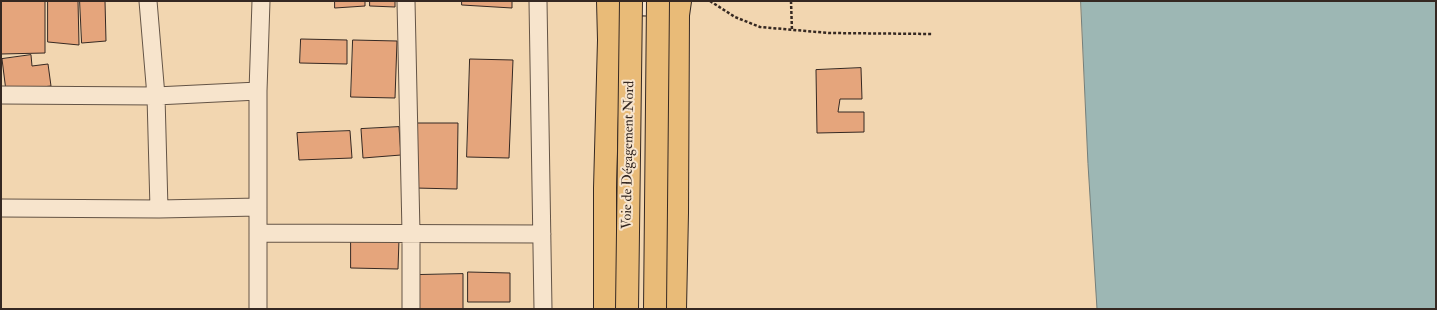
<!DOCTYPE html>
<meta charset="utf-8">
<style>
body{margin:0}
#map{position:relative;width:1437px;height:310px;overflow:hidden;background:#f2d6b0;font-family:"IM FELL Double Pica",serif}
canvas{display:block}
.frame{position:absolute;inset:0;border:2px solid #352822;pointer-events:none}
</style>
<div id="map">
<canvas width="1437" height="310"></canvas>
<div class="frame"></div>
</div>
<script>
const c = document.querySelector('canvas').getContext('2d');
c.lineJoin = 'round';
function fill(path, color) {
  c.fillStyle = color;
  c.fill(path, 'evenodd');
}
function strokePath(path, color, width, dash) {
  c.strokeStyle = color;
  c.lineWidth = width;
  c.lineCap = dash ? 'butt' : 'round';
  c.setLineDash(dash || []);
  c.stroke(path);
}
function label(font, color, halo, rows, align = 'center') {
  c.font = font + ' "IM FELL Double Pica",serif';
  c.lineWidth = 4;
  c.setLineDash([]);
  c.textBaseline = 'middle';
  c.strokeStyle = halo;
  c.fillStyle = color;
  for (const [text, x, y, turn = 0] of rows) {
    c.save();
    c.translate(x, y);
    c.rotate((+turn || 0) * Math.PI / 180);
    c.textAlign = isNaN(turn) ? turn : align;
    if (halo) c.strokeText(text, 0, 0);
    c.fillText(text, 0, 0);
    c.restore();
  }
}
const water = new Path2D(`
 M1081,1H1436V309H1097L1088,164Z`);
const building = new Path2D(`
 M1,1H45V53L1,54Z
 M48,1H78L79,45L48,42Z
 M80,1H105L106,41L82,43Z
 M335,1H365V6L335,8Z
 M370,1H395V7L370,6Z
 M462,1H512V8L462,5Z
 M301,39L347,40V64L300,63Z
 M353,40L397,41L395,98L351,97Z
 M31,55L32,66L48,64L51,86L6,91L2,59Z
 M470,59L513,60L509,158L467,157Z
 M861,68L862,99H840L838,112H864V132L817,133L816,70Z
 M416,123H458L457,189L415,188Z
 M399,127L401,155L363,158L361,129Z
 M350,131L352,158L299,160L297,133Z
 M351,238L399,239L398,269L351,268Z
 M468,272L510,273V302H468Z
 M463,274V309H416V275Z`);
const path = new Path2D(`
 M710,1L735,17L760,27L829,33L932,34
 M791,1L792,31`);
const street = new Path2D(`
 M148,1L156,96L159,209
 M406,1L411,233V309
 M538,1L543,309
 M1,95L156,96L258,91
 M1,208L159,209L258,207
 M258,233L542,234
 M258,309V91L261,1`);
const secondary = new Path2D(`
 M625,1C638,5 651,7 664,1`);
const highway = new Path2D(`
 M605,309V188L609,40L608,1
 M675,309L677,213L678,15L680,1`);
const highwayBridge = new Path2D(`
 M627,309L631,1
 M655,309L658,1`);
const streetNames = [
 ["Voie de Dégagement Nord",629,155,-89]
];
fill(water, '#9db7b4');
strokePath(water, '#737e7a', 1);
fill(building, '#e5a57c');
strokePath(building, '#352822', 1);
strokePath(street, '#645446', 19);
strokePath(secondary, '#352822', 24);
strokePath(highway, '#352822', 24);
strokePath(path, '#352822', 2.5, [3, 2]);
strokePath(street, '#f7e4cc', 17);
strokePath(secondary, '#f7e4cc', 22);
strokePath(highway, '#e9bb78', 22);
strokePath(highwayBridge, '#352822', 24, []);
strokePath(highwayBridge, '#e9bb78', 22);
label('14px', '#352822', '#f7e4cc', streetNames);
</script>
